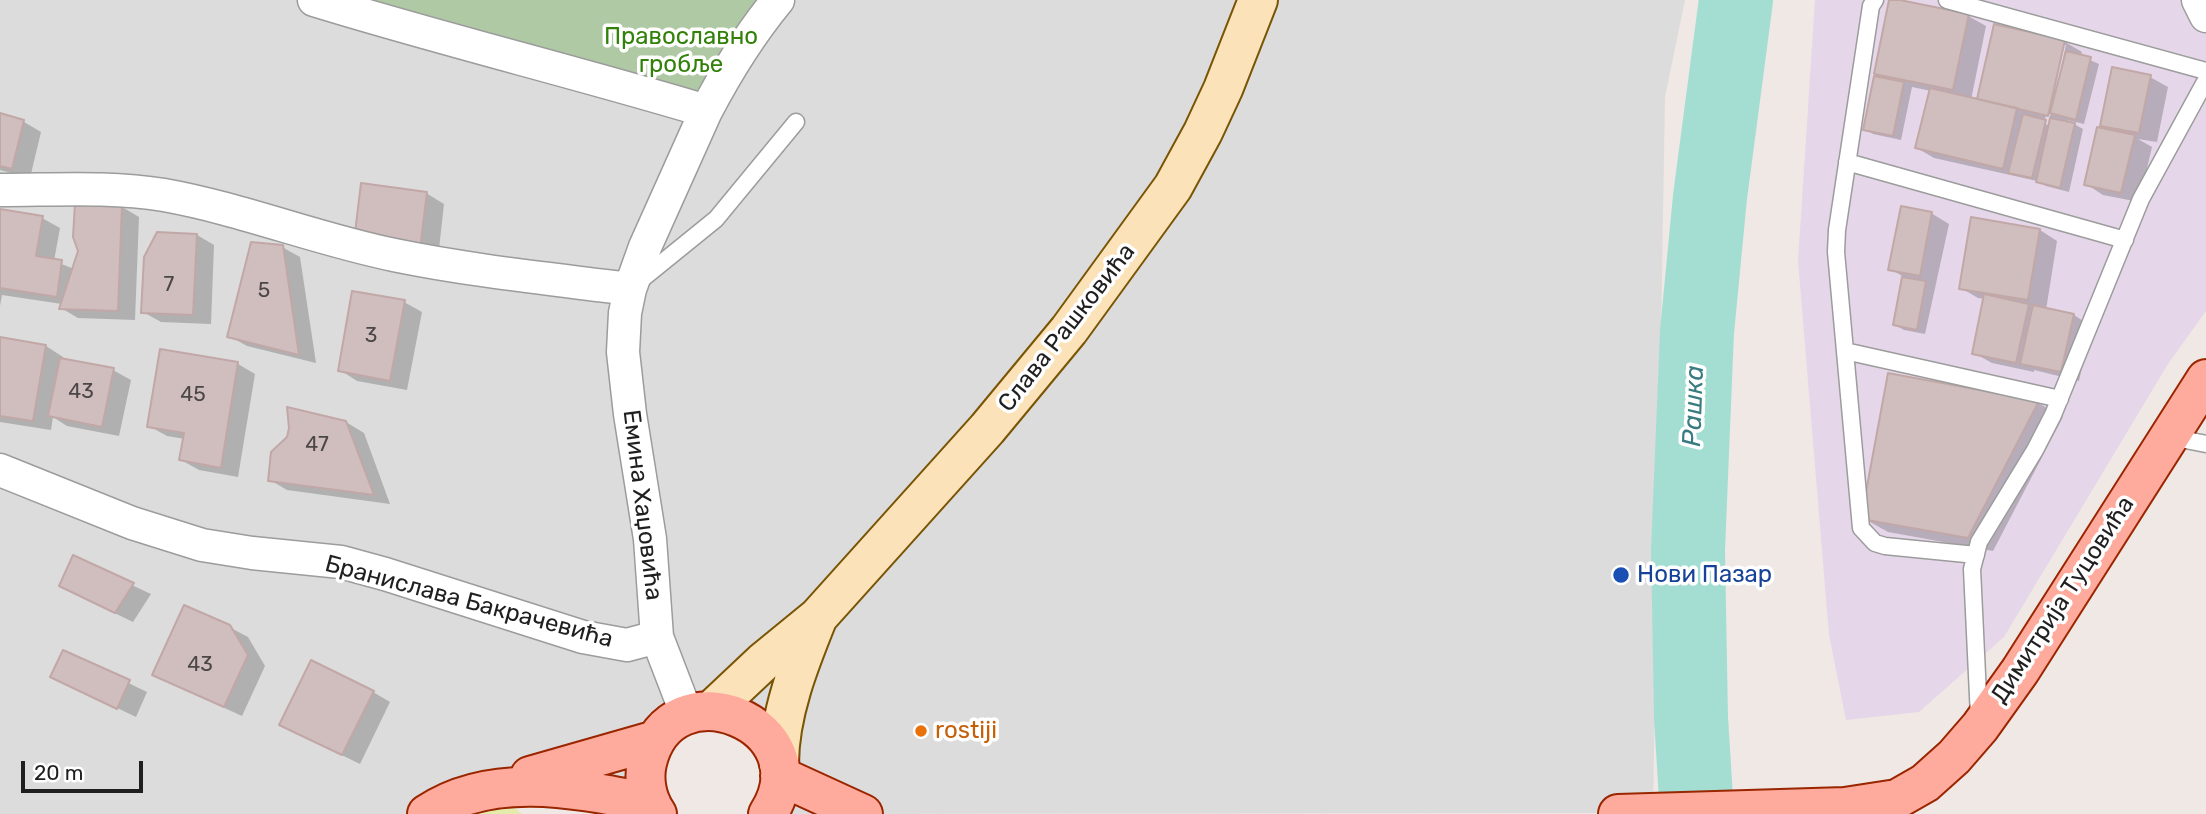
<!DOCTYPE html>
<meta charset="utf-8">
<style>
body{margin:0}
#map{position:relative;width:2206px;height:814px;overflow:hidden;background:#f0e8e5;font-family:Rubik,sans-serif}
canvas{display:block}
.scale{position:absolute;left:21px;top:761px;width:122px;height:32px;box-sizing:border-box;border:4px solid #1f1f1f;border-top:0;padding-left:9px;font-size:21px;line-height:24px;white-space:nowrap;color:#1f1f1f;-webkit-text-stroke:5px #fff;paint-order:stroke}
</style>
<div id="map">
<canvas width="2206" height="814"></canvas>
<div class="scale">20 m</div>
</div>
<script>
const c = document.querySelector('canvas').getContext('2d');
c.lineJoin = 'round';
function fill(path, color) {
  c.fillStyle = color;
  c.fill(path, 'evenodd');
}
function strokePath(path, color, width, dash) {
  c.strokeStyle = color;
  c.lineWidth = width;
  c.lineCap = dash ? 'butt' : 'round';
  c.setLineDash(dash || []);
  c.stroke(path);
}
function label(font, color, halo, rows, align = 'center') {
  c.font = font + ' Rubik,sans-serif';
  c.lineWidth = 7;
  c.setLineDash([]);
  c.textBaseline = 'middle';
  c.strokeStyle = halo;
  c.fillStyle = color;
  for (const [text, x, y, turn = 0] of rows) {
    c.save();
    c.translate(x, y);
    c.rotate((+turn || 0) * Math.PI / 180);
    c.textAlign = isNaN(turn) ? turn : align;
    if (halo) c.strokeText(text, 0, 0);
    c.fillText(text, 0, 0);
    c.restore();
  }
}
const residential = new Path2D(`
 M0,0H1685L1665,97L1653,813L768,814L773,748L687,715L647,790L575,789L427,814H0Z`);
const industrial = new Path2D(`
 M1815,0H2206V311L2168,364L2004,637L1919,712L1846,720L1829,635L1798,261Z`);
const grass = new Path2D(`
 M476,791L515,808L522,814H427Z`);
const cemetery = new Path2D(`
 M314,0H778L706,111Z`);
const shadow = new Path2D(`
 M1890,0L1968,16L1986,26L1971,100L1978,101L2065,42L2082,52L2081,56L2099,64L2084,124L2067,120L2083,129L2069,192L2046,186L2037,181L1934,158L1917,148L1931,91L1912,87L1901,140L1873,134L1865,129L1887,80L1876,73ZM2062,45H2066L2048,125L2044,124Z
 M2150,77L2168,87L2157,142L2138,139L2152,147L2139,202L2103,195L2086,184L2113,131L2102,125Z
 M0,115L24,122L41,132L30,178L0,170Z
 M426,193L444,204L438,258L374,250Z
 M122,207L139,217L135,320L78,318L61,308L62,304L2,295L0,306V211L42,218L60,228L54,261L74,269L80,251Z
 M1931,213L1949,224L1925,334L1904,330L1895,325L1904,277L1890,269Z
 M2040,230L2057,241L2046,310L2074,315L2091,326L2079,381L2034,370V372L1992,363L1974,353L1985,299L1978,298L1961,288Z
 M197,235L214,245L211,324L161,322L143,312Z
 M282,247L300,257L316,363L247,346L229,336Z
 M404,302L422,312L407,390L357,381L340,370Z
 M0,338L46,346L63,357V360L113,370L131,380L119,436L67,426L53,417L51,430L0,422Z
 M162,351L238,364L255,374L238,477L199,470L181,460L185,439L167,436L149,426Z
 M2038,403L2063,417L1993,551L1888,532L1863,518Z
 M346,422L364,433L390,504L287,490L270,480Z
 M74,558L151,594L133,622L79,596Z
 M229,627L248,637L265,666L242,716L172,684Z
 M64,652L147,692L136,717L53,677Z
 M373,692L390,702L360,764L299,734Z`);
const river = new Path2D(`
 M1697,814L1691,718L1688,550L1697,332L1710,197L1736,0`);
const building = new Path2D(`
 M1889,0H1900L1969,14L1953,90L1874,74Z
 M1994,24L2065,40L2048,116L1977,99Z
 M2066,51L2091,57L2076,120L2050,113Z
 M2112,67L2151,75L2139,133L2100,126Z
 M1874,76L1904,82L1893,136L1863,130Z
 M1930,88L2017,108L2003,169L1915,148Z
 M0,113L24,120L12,169L0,166Z
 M2023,114L2046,120L2032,178L2008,173Z
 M2050,118L2075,123L2060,188L2036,182Z
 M2097,127L2135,135L2121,193L2084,185Z
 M361,183L427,192L420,249L354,241Z
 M75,203L122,205L118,311L59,309L78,251L73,237Z
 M1901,206L1932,212L1920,276L1888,270Z
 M0,209L43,216L36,256L62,260L57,297L0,288Z
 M1971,217L2040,229L2028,300L1959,289Z
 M157,232L197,234L193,315L141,313L144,257Z
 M251,242L283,245L299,355L227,337Z
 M1902,277L1926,281L1917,330L1893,325Z
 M352,291L405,300L390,381L338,371Z
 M1984,294L2029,304L2016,363L1972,354Z
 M2033,305L2074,314L2061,372L2020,364Z
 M0,337L46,345L33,421L0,416Z
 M160,349L238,362L221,468L179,460L184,433L147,427Z
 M60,358L114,368L102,427L48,416Z
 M1888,373L2039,401L1968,538L1861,519Z
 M287,407L346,421L374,495L268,481L271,452L287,437L289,428Z
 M73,555L134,583L115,613L59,586Z
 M184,605L230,625L248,655L224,707L152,675Z
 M63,650L130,680L117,709L50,677Z
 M311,660L374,691L342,755L279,725Z`);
const service = new Path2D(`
 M1875,0L1871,6L1837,230L1836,252L1861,528L1875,543L1885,546L1976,555
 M1947,0L2206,71
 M1847,162L2125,240
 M637,283L716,219L796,122
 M1845,351L2060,399
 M2170,437L2206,444
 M1979,717L1972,569L1979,542L2035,450L2053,415L2141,199L2206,80`);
const minor = new Path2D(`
 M314,0C444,40 576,72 706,111L645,247L630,289L625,313L623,352L630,414L650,539L657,637L687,715
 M2198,0L2206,16
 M706,111C727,71 749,35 778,0
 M0,190C54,190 110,186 164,195C242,209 316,239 394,255C472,271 552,279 630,289
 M0,470L132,523L202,545L252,553L341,562L385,574L583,637L627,645L657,637`);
const secondary = new Path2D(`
 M712,710L763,662L818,617L987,429L1069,330L1173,187L1203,132L1223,89L1258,0
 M779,764C779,714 799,664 818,617`);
const primary = new Path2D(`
 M530,776L656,740
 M780,776L863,814
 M427,814C493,770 578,789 651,803
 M657,814C647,800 643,780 647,763C670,662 825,725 768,814
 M1618,814L1845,807L1897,799L1925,783L1954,757L1980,727L2020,671L2206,379`);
const markers = [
 [1621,575,9,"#1a4fb4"],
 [921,731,7,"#e8710a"]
];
const numberNames = [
 ["7",169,285],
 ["5",264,291],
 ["3",371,336],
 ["43",81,392],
 ["45",193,395],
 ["47",317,445],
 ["43",200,665]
];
const parkNames = [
 ["Православно",681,37],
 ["гробље",681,65]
];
const streetNames = [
 ["Слава Рашковића",1067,328,-52],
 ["Емина Хаџовића",642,505,83],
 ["Димитрија Туцовића",2063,600,-57],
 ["Бранислава Бакрачевића",469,602,15]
];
const transitNames = [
 ["Нови Пазар",1637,575]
];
const foodNames = [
 ["rostiji",935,731]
];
const waterNames = [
 ["Рашка",1694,406,-88]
];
fill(residential, '#dddcdc');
fill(industrial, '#e5d7e9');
fill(grass, '#e5ebaa');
fill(cemetery, '#afc9a5');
fill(shadow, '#0003');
strokePath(river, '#a4ded3', 74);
fill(building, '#d0bebe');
strokePath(building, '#c2a7a7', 2);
strokePath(service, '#9c9c9c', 19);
strokePath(minor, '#9c9c9c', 35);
strokePath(secondary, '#795403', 42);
strokePath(primary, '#9a2600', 42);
strokePath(service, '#fff', 16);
strokePath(minor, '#fff', 32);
strokePath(secondary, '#fbe2b8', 38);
strokePath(primary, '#feaa9c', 38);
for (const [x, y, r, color] of markers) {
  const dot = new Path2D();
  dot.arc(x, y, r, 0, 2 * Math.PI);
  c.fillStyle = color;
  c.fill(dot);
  strokePath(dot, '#fff', 2.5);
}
label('21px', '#4b4747', null, numberNames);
label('24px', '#328109', '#fff', parkNames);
label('24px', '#1f1f1f', '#fff', streetNames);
label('24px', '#164399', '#fff', transitNames, 'left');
label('24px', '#c56008', '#fff', foodNames, 'left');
label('italic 26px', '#387b81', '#fff', waterNames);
</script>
